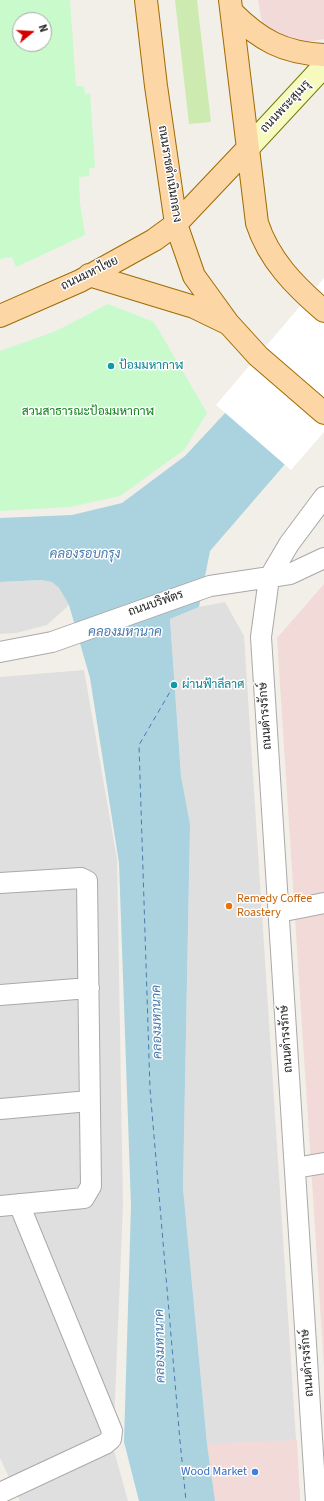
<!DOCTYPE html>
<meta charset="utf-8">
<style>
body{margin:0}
#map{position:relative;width:324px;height:1501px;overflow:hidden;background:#f2efe9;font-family:"Source Sans 3",sans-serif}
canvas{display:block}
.north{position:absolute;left:12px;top:12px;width:40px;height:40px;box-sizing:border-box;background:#fff;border:1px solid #a7a7a7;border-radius:50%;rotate:72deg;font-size:11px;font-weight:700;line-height:16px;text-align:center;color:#222}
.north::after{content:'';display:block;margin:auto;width:14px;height:18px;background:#d40000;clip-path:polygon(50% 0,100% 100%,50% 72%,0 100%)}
</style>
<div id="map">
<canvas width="324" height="1501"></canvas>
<div class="north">N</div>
</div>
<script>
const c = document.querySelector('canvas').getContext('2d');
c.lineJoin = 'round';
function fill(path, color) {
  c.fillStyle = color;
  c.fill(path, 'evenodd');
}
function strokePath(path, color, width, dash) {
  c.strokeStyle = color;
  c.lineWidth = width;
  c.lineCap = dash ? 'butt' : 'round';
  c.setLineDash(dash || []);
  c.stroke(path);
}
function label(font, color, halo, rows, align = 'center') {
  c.font = font + ' "Source Sans 3",Sarabun,sans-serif';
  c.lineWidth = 3;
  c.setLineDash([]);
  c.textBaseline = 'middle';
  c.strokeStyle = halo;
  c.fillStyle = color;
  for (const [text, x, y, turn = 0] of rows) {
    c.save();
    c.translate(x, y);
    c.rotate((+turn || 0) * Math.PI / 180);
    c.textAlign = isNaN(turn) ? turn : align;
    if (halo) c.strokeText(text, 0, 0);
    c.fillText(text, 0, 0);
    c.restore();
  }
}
const residential = new Path2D(`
 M41,580L52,582L59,588L69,605L47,625L16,633L0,634V582Z
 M225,602L244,636L300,1501H215L207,1444L183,1188L190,824L181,776L170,619L199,607Z
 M84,670L117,859L123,1205L113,1447L128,1501H20L0,1458V677Z`);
const commercial = new Path2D(`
 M258,0H324V39L293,45L262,23Z
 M324,584V1368L277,638Z
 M297,1440L300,1501H215L207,1444Z`);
const grass = new Path2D(`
 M175,0H197L211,122L189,124Z`);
const park = new Path2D(`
 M0,0H70L76,86H84L85,94L90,93L95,167L89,169V176L79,177L80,203L85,235L16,267L12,257L0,259ZM20,20H44V44H20Z
 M108,304L154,322L207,413L184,450L120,496L70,507L0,511V351L56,331Z`);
const water = new Path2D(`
 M324,307V419L210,551L199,607L170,619L181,776L190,824L183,1188L207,1444L215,1501H139L124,1442L131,1206L119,863L90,678L69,605L59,588L52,582L41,580L0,582V518L72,515L122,503L185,456Z`);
const pier = new Path2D(`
 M324,278V432L291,470L216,405Z`);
const ferry = new Path2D(`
 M174,685L139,745L150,1089L180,1441L186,1501`);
const street = new Path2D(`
 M0,652L52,642L210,586L290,574L324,558
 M0,883L81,878L87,881L91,1186L84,1198L0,1206
 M279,912L324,903
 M0,995L89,988
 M0,1109L89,1101
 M295,1168L324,1163
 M0,1493L105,1444L111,1439L112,1431L19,1204
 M316,1501L261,637L269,578L289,544L324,497`);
const secondary = new Path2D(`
 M248,148L324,66`);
const primary = new Path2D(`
 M146,0L156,86L176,224L194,276L228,323L258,356L324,413
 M230,0L257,223C269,260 295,286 324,311
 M232,12C260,40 283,53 324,55
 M89,275L194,307L227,323
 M0,316L80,281L154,240L176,224L248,148`);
const markers = [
 [111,366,4,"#0f9aa8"],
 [174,685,4,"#0f9aa8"],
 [229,906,4,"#e8710a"],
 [255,1472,4,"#3f7fe0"]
];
const streetNames = [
 ["ถนนพระสุเมรุ",286,107,-47],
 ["ถนนราชดำเนินกลาง",169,174,81],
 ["ถนนมหาไชย",90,274,-26],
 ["ถนนบริพัตร",156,604,-19],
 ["ถนนดำรงรักษ์",266,716,-94],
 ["ถนนดำรงรักษ์",287,1039,-94],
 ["ถนนดำรงรักษ์",308,1363,-94]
];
const cultureNames = [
 ["ป้อมมหากาฬ",119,366],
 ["ผ่านฟ้าลีลาศ",182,685]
];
const parkNames = [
 ["สวนสาธารณะป้อมมหากาฬ",88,412]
];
const foodNames = [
 ["Remedy Coffee",237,899],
 ["Roastery",237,913]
];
const shopNames = [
 ["Wood Market",247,1472]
];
const waterNames = [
 ["คลองรอบกรุง",85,555],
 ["คลองมหานาค",125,633],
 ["คลองมหานาค",158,1022,-91],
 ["คลองมหานาค",161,1346,-91]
];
fill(residential, '#e0dfdf');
fill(commercial, '#f2dad9');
fill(grass, '#cdebb0');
fill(park, '#c8facc');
fill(water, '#aad3df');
fill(pier, '#fff');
strokePath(ferry, '#4a7aab', 1, [5, 4]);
strokePath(street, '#a9a9a9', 22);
strokePath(secondary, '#707d05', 24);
strokePath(primary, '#a06b00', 24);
strokePath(street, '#fff', 20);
strokePath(secondary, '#f7fabf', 22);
strokePath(primary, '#fcd6a4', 22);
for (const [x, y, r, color] of markers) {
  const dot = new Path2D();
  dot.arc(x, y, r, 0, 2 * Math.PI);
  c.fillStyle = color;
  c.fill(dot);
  strokePath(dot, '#fff', 1.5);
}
label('12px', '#222', '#fff', streetNames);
label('12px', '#0d838f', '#fff', cultureNames, 'left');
label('12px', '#0c8416', '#fff', parkNames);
label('12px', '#c56008', '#fff', foodNames, 'left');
label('12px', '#366cbe', '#fff', shopNames, 'right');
label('italic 13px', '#4a7aab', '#fff', waterNames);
</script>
